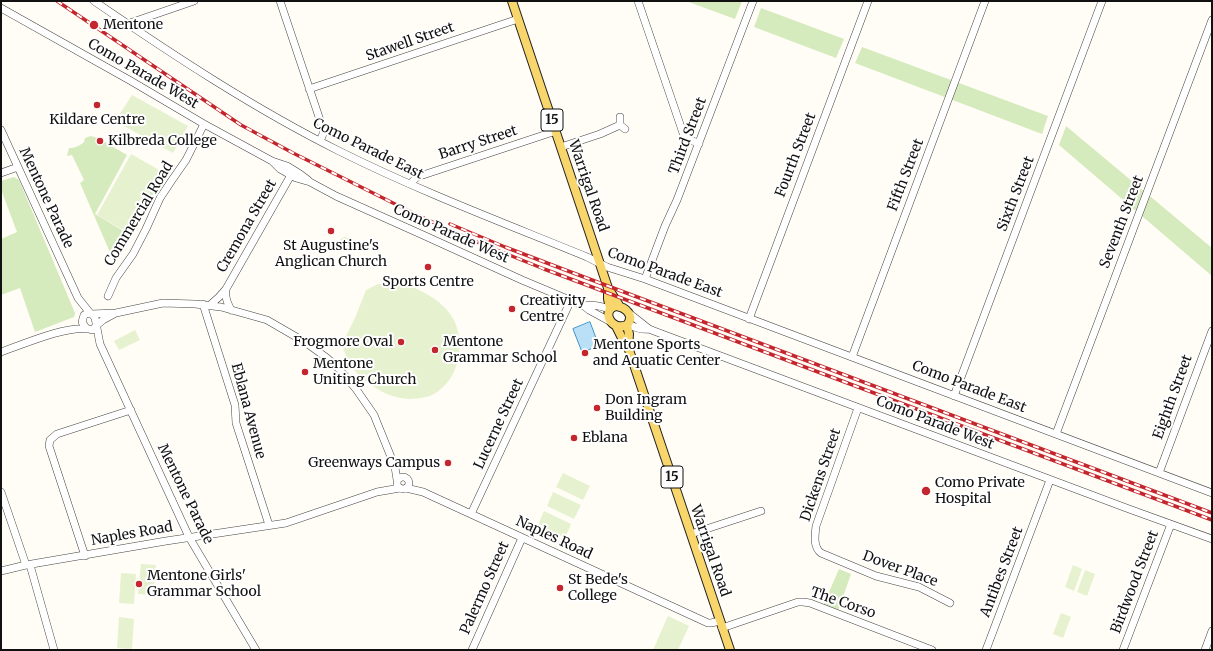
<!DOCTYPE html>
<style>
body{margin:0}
#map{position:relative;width:1213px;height:651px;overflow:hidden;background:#fffdf5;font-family:Merriweather,serif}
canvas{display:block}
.frame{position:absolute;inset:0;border:2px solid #111;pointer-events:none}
</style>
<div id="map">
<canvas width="1213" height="651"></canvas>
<div class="frame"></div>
</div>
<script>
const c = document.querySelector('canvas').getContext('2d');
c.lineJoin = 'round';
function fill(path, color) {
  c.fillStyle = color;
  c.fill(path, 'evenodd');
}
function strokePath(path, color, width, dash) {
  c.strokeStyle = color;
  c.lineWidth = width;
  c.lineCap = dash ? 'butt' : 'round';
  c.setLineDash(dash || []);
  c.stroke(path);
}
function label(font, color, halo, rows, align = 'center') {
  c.font = font + ' Merriweather,serif';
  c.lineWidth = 4;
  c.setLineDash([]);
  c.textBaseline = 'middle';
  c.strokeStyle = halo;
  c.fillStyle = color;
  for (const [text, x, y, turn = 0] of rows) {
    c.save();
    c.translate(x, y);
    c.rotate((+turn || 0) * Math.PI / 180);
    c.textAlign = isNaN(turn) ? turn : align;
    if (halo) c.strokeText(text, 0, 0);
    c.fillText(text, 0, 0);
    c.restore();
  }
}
const green = new Path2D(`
 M686,1H742L735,19Z
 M761,8L844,39L836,58L754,27Z
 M862,47L1048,116L1042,134L855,63Z
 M1066,126L1212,248V276L1059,145Z
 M91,136L98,138L127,155L95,214L127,233L162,171L165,172L115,264L80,183L84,180L72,155L67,156L69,148C75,148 79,146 84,142L85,138Z
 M14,177L19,180L75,313L74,317L35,332L20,288L1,295V239L17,232L2,192H1V181Z
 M344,237L354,240L349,251L335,244Z
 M839,569L851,574L838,611L823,606Z`);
const pitch = new Path2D(`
 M132,95L188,126L173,153L115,121Z
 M131,154L161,171L127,232L97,215Z
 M392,283C397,284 402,283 407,285C421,290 438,299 448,311C468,335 462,378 434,394C427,398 416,399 408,399C398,398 387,395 379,390C358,377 349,368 342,344L355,318L366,290L378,284Z
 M135,330L140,340L119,350L114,341Z
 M563,473L590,486L583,500L556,487Z
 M553,492L581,505L574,519L547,506Z
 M544,511L571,524L565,538L538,525Z
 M141,564L156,565L153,595L138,594Z
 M1073,565L1082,569L1074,591L1065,587Z
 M1085,570L1095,574L1087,596L1077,592Z
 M121,573L136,574L134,604L119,603Z
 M1061,613L1071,617L1063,638L1053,634Z
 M668,616L689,626L678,650H653Z
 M119,617L134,619L132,649L117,648Z`);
const water = new Path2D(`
 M590,322L599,346L582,352L573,329Z`);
const minor = new Path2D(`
 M94,1C173,55 253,108 339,151C419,191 504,223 587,257L607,267L645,279L1212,493
 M280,1L323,129V134L320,141
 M638,1L683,133L687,138L699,144
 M1,8L131,81L204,124L272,161L287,166L300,174L308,180
 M127,24L194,1
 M309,89L518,19
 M620,117V125L625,129
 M1,130L78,298L90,313
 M561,147L600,134L620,125
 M272,161L280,169L296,178L310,182L336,196L423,235L522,280L584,306L589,310L611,322
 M1,173L18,167
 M410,184L417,177L420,176L556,131
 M645,279L665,226L677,200L753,1
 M226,289C225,297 227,302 231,310
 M108,296L116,278L133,254L146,229L160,198L172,180L186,160L204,124
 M203,304L235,405L236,423L269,525
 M210,305L219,297L226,289L291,175
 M584,306C593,304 601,306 609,309
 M91,314L116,313L163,303L195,304L221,307L267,320L305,342L327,358L339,369L356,389L374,415L395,467L397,480
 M630,314L649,329L654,331L1129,509L1212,539
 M749,319L868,1
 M629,324C635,328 642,330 649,329
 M97,325L103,320L114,314
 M96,326L92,330L86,328L82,322L84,315L89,313L93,315L95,318L100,344L189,537L256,650
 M1,352C24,344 65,326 87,329
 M852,357L985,1
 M954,396L1102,1
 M858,408L816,526C815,535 813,547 821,553L876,576L919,587L950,603
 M1056,434L1212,20
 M1159,473L1212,331
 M397 483a6 6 0 1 1 12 0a6 6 0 1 1-12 0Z
 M406,488L423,492L708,623H711L720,621
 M1,492L26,565
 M471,514L571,300
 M691,534L761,511
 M85,556L49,446L50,440L57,434L131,410
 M30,565L54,650
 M1,571L26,565L166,541L286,523L377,492L400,488
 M722,628L798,602H803L810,603L932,650
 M472,650L522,538
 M986,650L1050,480
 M1123,650L1171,524
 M1205,650L1212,631`);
const major = new Path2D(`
 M512,1L608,288L620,307
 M608,288V299L610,308
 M616,306C626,307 635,316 627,325C610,332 601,309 616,306Z
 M627,325L629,334L628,347
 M616,326L624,342L628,347L730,650`);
const rail = new Path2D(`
 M57,1L241,125L293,153L413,213L467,238L544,269L1212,520
 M450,224L505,247L568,271L1212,513`);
const markers = [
 [94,25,5,"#c4262e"],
 [97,105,4,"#c4262e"],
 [100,141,4,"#c4262e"],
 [331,231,4,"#c4262e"],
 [428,267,4,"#c4262e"],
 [512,309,4,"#c4262e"],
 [401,342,4,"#c4262e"],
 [435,350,4,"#c4262e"],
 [585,353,4,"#c4262e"],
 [305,372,4,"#c4262e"],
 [597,408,4,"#c4262e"],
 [574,438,4,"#c4262e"],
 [448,463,4,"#c4262e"],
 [926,491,5,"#c4262e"],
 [139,584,4,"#c4262e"],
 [560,588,4,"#c4262e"]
];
const shields = [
 [552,120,22],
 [672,477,22]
];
const shieldNames = [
 ["15",552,120],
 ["15",672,477]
];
const poiNames = [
 ["Mentone",103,25],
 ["Kildare Centre",97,120,"center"],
 ["Kilbreda College",108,141],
 ["St Augustine's",331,246,"center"],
 ["Anglican Church",331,262,"center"],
 ["Sports Centre",428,282,"center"],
 ["Creativity",520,301],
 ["Centre",520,317],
 ["Frogmore Oval",393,342,"right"],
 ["Mentone",443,342],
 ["Grammar School",443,358],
 ["Mentone Sports",593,345],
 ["and Aquatic Center",593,361],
 ["Mentone",313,364],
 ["Uniting Church",313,380],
 ["Don Ingram",605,400],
 ["Building",605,416],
 ["Eblana",582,438],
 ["Greenways Campus",440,463,"right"],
 ["Como Private",935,483],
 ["Hospital",935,499],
 ["Mentone Girls'",147,576],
 ["Grammar School",147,592],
 ["St Bede's",568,580],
 ["College",568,596]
];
const streetNames = [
 ["Stawell Street",410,42,-19],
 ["Como Parade West",143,74,30],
 ["Third Street",688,136,-69],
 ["Barry Street",478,143,-18],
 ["Como Parade East",368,149,26],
 ["Fourth Street",796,155,-69],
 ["Fifth Street",906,175,-69],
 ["Warrigal Road",588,186,71],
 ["Sixth Street",1016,194,-69],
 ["Mentone Parade",46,198,65],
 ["Commercial Road",139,214,-59],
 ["Seventh Street",1122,222,-69],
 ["Cremona Street",247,226,-60],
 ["Como Parade West",451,234,24],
 ["Como Parade East",665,273,20],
 ["Como Parade East",969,387,21],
 ["Eighth Street",1173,397,-70],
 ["Eblana Avenue",248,411,75],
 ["Como Parade West",935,423,21],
 ["Lucerne Street",499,424,-65],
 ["Dickens Street",821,475,-71],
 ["Mentone Parade",185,494,64],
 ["Naples Road",132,534,-10],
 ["Naples Road",554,538,25],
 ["Warrigal Road",710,551,71],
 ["Dover Place",900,569,20],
 ["Antibes Street",1002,572,-69],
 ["Birdwood Street",1135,582,-69],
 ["Palermo Street",485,588,-66],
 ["The Corso",843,603,19]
];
fill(green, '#d5ebbd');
fill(pitch, '#e6f2cf');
fill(water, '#b9e0f7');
strokePath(water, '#3f96cf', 1);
strokePath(minor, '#444', 8);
strokePath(major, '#222', 10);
strokePath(minor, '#fff', 7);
strokePath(major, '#f9d66b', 8);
strokePath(rail, '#c4262e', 3.5);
strokePath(rail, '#fff', 2, [6]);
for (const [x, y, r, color] of markers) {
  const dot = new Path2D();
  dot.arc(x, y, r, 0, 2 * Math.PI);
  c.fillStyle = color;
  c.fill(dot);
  strokePath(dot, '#fff', 1.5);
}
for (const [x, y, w] of shields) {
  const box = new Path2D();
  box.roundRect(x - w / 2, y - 11, w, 22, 3);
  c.fillStyle = '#fff';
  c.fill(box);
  strokePath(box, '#111', 1);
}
label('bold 13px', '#111', null, shieldNames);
label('14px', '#111', '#fff', poiNames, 'left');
label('14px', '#111', '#fff', streetNames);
</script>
